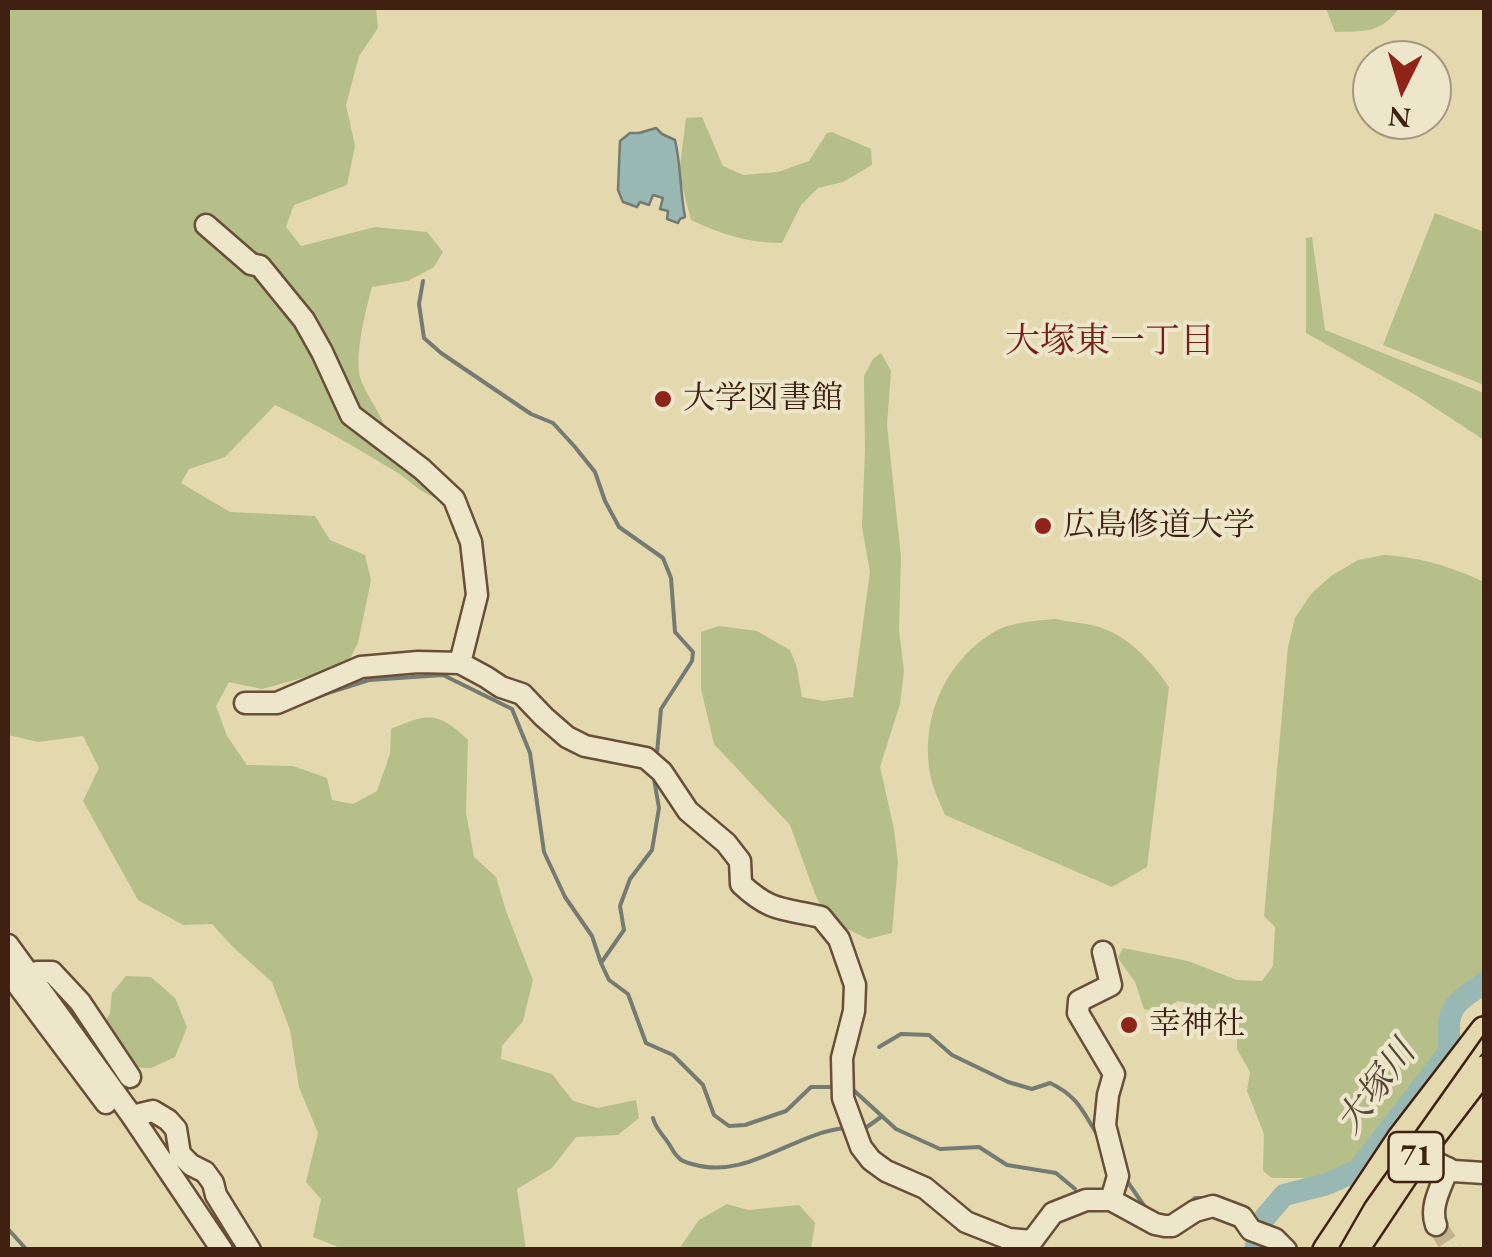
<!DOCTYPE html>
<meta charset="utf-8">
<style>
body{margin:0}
#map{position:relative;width:1492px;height:1257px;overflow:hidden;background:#e4d8af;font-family:"EB Garamond",serif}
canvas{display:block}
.frame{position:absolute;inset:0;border:10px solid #402010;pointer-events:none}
.north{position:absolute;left:1352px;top:40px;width:100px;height:100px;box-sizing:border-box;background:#ede6cb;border:2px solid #a89780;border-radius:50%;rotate:185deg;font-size:28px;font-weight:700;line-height:40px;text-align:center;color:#402010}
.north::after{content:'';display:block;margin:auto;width:35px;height:45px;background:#8f2418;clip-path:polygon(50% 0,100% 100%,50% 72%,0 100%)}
</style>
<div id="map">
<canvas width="1492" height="1257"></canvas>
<div class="frame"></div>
<div class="north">N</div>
</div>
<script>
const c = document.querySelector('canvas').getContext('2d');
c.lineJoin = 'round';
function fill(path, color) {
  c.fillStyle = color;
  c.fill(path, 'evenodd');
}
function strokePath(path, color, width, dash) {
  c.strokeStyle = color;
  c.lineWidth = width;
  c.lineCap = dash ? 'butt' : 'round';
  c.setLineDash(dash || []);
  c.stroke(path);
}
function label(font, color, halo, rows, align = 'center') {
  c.font = font + ' "EB Garamond","Noto Serif JP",serif';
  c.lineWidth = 8;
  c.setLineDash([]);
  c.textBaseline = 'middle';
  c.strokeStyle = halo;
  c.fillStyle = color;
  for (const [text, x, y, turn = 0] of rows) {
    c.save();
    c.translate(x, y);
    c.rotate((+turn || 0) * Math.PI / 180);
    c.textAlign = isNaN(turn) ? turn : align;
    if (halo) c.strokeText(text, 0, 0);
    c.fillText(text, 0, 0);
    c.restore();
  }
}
const green = new Path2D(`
 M8,8H376L378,28L359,56L346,105L355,146L347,185L294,205L286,227L301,246L375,227L427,232L443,252L434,267L408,281L372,287C366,309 353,359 361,380C370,404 388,420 389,445L447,500C420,496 415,483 393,470C355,447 316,424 275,405L225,457L189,469L181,483L230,512L315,516L330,540L365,555L371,580L358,643L346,666L262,689L229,682L216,706L227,736L247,765L293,766L327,778L332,800L353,804L377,791L390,754L391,729C428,713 438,711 468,740L466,813L474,857L496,877L506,911L533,980L523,1021L502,1046L501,1059L552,1074L573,1101L598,1108L636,1100L639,1118L618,1135L576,1137L552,1168L517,1189L526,1249H533H343L313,1237L321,1199L306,1182L318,1133L299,1087L290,1030L272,982L233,947L212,924L183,925L138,900L83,801L99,768L83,736L38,742L8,735Z
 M1326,8H1399C1381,34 1363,31 1335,32Z
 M702,117L723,166L743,175L778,172L809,161L827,133L832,132L871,149L872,165L843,182L818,188L801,205L782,243C749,243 720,234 691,220L679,174L686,118Z
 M1435,213L1484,232V385L1383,345Z
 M1312,237L1325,330L1484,393V440L1414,394L1306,333V238Z
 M881,353L891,371L887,425L901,557L899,630L904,671L900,704L880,767L894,829L898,862L892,933L868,939L828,920L815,894L790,825L714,744L701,689V632L719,626L757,631L790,650L796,664L802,697L823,701L853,697L870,572L862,527L865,450L864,376L873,359Z
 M1384,555C1423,558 1449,566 1484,582V976L1444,1008L1443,1052L1394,1116L1343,1170L1313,1178H1272L1263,1171L1264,1134L1247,1091L1250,1072L1237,1049V1023L1225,1011L1178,1001L1157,1012L1144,1009L1135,982L1118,958L1123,948L1188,961L1237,980L1262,981L1273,966L1275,927L1264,916L1288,647L1295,618L1311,594L1331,576L1358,560Z
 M1056,619C1069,622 1083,623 1096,626C1128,635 1151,661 1169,687L1147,867L1112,887L945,815C940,803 934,791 931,778C919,724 942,666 989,635C1008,622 1033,621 1056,619Z
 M126,976L151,977L175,998L187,1027L175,1057L151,1068L129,1067L102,1028L110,1013L112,993Z
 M727,1204L748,1210L799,1205L815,1223L811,1249H679L699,1220Z`);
const water = new Path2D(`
 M656,128L662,134L675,140C681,165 680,192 685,217L680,219L678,223L667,219L668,211L660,209L663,198L653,195L649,205L640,202L637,207L623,202L618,190L620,141L630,133H639Z`);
const stream = new Path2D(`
 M423,281L419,304L424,338L441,353L531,414L553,423L575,447L595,472L605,501L619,527L663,558L671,578L675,632L693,652L692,661L661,709L657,753
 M294,706L331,692L369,680L443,675L512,709L530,753L544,852L565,897L592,936L601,963
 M654,779L659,808L652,850L630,879L620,906L624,930L601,963L609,980L628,994L646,1043L673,1055L703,1085L714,1115L729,1126L745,1125L786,1111L811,1087H837
 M879,1047L901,1034L929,1035L952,1055L1008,1082L1032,1089L1050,1083C1078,1096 1083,1112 1098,1136
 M849,1086L896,1129L940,1149L979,1147L1007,1165L1056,1173L1075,1189
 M653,1118C656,1130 663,1134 669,1144C671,1147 675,1155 678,1157C681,1161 688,1163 692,1164C746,1181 793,1133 845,1128
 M864,1129L881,1117
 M1127,1181L1147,1210
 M1189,1203L1195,1198H1208
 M8,1229L27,1250`);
const river = new Path2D(`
 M1255,1250L1262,1221L1284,1195L1327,1184L1358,1170L1447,1055C1450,1046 1449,1039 1449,1029C1448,1003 1465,997 1484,983`);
const minorTunnel = new Path2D(`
 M1436,1225L1453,1250`);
const minor = new Path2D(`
 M206,225L251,264L260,266L304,320L322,352L351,415L422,469L454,499L471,542L477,595L460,663L486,677L501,687L522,694L544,717L567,737L585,746L646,758L662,772L688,811L726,843L740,861L741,884C772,913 784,908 821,917L839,939L855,985L854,1011L842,1058L843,1098L861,1147L871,1160L886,1171L925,1188L966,1222L1009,1239L1032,1241L1053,1213L1086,1200H1111L1155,1224L1165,1226H1172L1195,1211L1213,1206L1242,1217L1251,1230L1275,1239L1286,1250
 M245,703H277L361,667L418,662L460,663
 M8,945L132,1116L222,1250
 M1103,952L1111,985L1079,1001L1078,1013L1114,1074L1108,1095L1105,1125L1118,1176L1111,1200
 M8,972L106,1103
 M30,975L37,972H52L80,1002L130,1077
 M132,1116L153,1111L168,1120L176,1129L180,1154L191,1165L205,1172L213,1183L216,1195L250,1250
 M1419,1154L1453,1171L1484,1173
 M1436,1225C1429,1206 1442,1186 1448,1168`);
const major = new Path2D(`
 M1326,1250L1400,1139L1484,1030
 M1355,1250L1419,1154L1484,1069`);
const tram = new Path2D(`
 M1338,1250L1365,1203L1484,1035`);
const markers = [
 [663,399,10,"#8f2418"],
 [1043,526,10,"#8f2418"],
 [1129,1025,10,"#8f2418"]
];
const shields = [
 [1416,1157,55]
];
const shieldNames = [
 ["71",1416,1157]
];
const poiNames = [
 ["大学図書館",683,399],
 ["広島修道大学",1063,526],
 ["幸神社",1149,1025]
];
const neighbourhoodNames = [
 ["大塚東一丁目",1110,342]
];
const waterNames = [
 ["大塚川",1377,1088,-53]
];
fill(green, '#b6be89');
fill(water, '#99b8b4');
strokePath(water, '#757b72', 2.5);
strokePath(stream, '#757b72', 4);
strokePath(river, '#99b8b4', 22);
strokePath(minorTunnel, '#c3b38f', 20, [20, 10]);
strokePath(minor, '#694e38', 25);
strokePath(major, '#402010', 30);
strokePath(minor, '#ede6cb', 20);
strokePath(major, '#e4d8af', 25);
strokePath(tram, '#402010', 2.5);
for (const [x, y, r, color] of markers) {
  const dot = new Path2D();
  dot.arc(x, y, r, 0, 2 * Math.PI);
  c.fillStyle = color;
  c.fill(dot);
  strokePath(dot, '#ede6cb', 4);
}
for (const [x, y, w] of shields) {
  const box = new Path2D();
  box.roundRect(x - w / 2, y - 25, w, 50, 8);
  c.fillStyle = '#ede6cb';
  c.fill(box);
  strokePath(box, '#402010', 2.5);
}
label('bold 30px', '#402010', null, shieldNames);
label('32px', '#402010', '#ede6cb', poiNames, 'left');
label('35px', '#7a1f14', '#ede6cb', neighbourhoodNames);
label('italic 35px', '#564639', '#ede6cb', waterNames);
</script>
